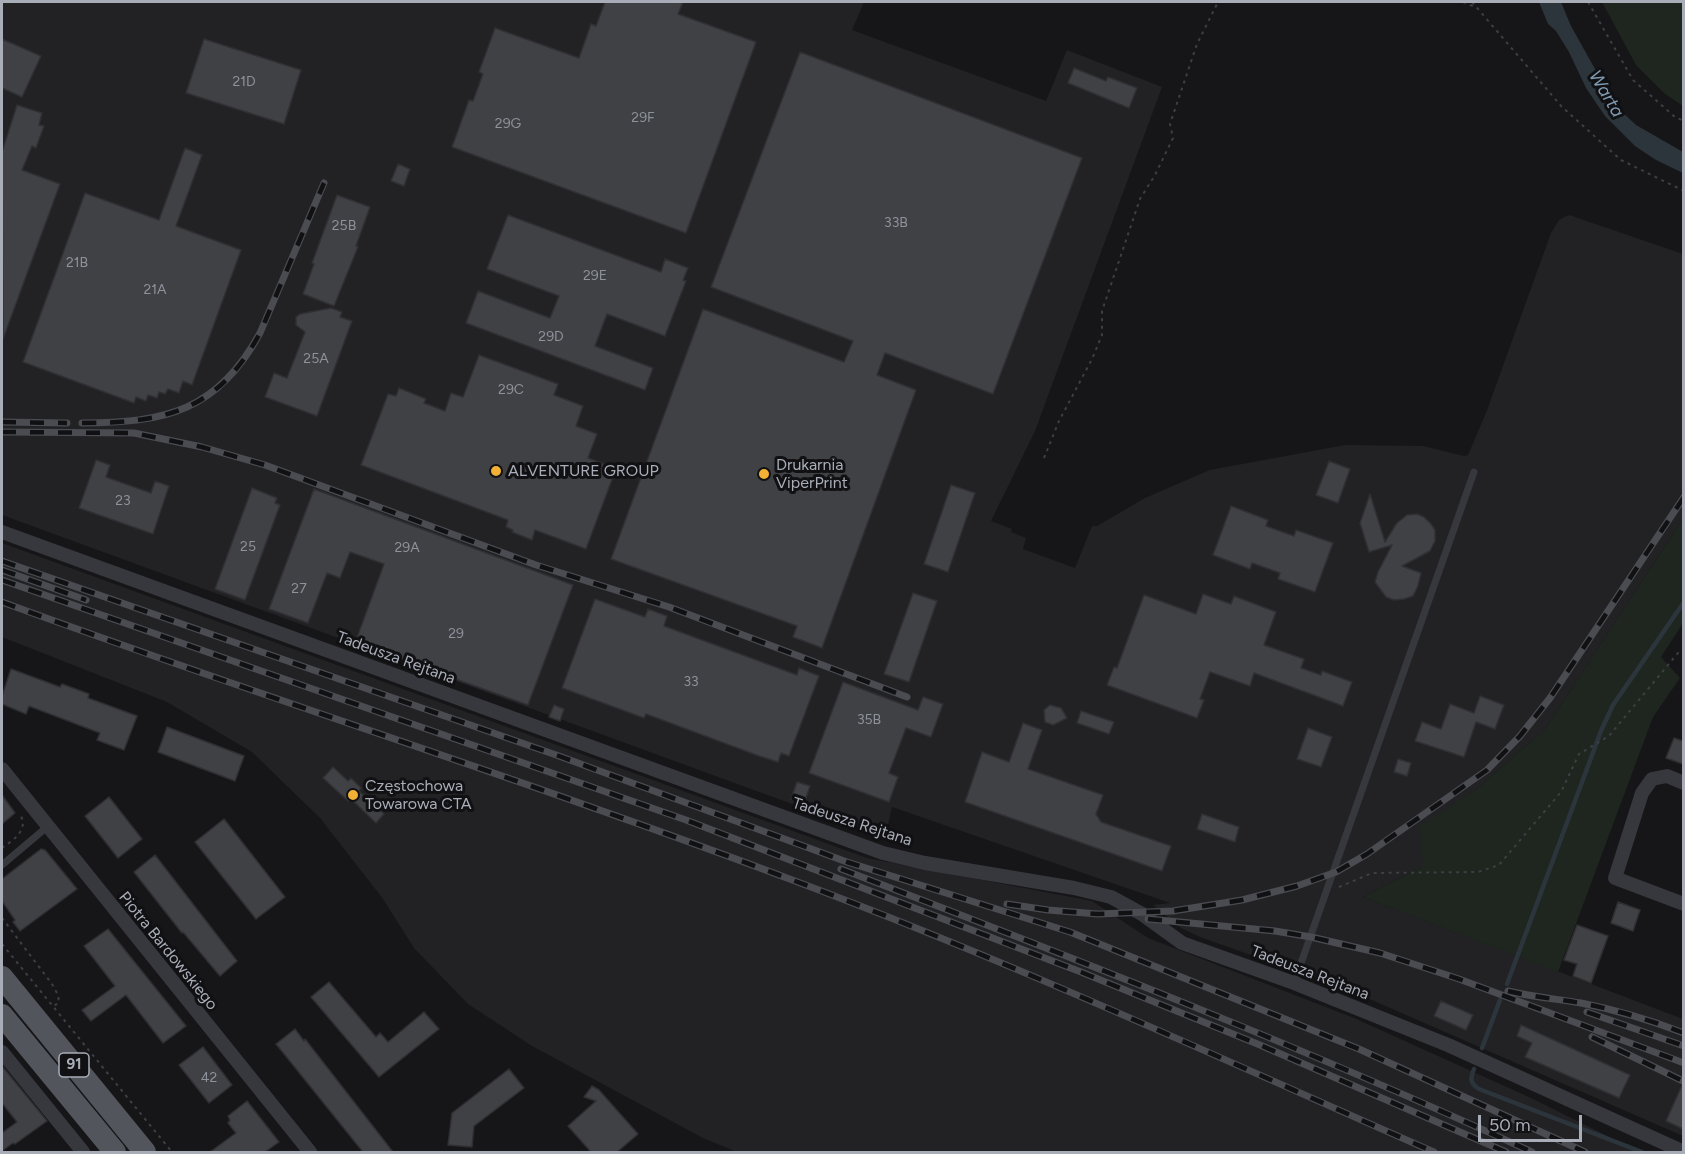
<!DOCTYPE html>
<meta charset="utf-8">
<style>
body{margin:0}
#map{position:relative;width:1685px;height:1154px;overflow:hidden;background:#161618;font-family:Figtree,sans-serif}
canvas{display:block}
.frame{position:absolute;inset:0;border:3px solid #a8adb8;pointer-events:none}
.scale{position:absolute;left:1478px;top:1115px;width:104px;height:27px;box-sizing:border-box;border:3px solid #a8adb8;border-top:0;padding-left:8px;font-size:18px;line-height:21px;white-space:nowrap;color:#a8adb8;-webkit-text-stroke:4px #111113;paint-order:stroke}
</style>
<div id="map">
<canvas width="1685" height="1154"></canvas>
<div class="frame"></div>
<div class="scale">50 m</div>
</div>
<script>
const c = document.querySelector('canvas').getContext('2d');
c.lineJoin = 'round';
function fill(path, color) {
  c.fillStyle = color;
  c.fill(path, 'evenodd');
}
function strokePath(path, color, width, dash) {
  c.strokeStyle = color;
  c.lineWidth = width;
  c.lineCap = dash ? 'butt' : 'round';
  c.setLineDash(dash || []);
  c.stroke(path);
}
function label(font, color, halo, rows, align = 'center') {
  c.font = font + ' Figtree,sans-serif';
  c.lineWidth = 6;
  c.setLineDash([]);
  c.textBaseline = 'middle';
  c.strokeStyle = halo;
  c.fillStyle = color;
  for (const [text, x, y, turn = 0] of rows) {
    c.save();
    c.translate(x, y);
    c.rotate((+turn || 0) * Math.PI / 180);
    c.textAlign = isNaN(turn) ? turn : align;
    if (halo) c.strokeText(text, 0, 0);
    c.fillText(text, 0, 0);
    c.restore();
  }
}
const built = new Path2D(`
 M2,2H864L852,30L1046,101L1067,50L1162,87L1035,431L991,521L1012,529L1011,532L1026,538L1023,549L1075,568L1092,526H1097L1145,498L1210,470L1345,445L1423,446L1464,456L1468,455L1486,413L1551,233L1559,220L1564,217L1570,215L1575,217L1683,254V519L1545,729L1476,790L1450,808L1423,866L1363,897L1683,1019V1136L1349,990L1200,937L1181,928L1153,905L1170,903L892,807L885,838L2,515Z
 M2,543L867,858L1092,901L1148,938L1354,1018L1531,1098L1640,1152H737L703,1138L532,1046L468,1004L414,948L383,899L320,818L252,752L167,702L2,637Z`);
const green = new Path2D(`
 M1602,2H1683V106L1664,93L1636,65Z
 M1683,519V623L1661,657L1680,678L1653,717L1558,972L1363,897L1423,866L1420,826L1476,790L1545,729Z`);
const water = new Path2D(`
 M1539,2H1561L1571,26L1595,69L1622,112L1636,125L1683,152V173L1656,160L1635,146L1605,116L1586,88L1569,52L1556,31L1548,24Z`);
const stream = new Path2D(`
 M1507,984L1601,731L1613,705L1684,602
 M1482,1048L1500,1000
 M1474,1069C1470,1079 1470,1083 1479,1089L1642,1152`);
const building = new Path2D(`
 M605,2H683L678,14L756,42L686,233L452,147L469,100L473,101L483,74L479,72L495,28L579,58L591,24L596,26Z
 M2,39L41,56L22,97L2,88Z
 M204,39L301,70L284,124L186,93Z
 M800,52L1082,158L993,394L885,353L877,375L916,390L822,648L793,637L797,626L611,559L703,309L844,362L853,341L711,287Z
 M1074,68L1106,81L1108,77L1137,88L1129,108L1068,83Z
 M17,105L42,113L39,125L44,126L36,148L32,146L22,170L60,184L3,339L2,152Z
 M185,148L202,155L176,226L241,250L192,385L183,381L179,393L168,389L165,394L159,392L157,398L148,395L146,401L136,397L134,403L23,362L85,193L159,220Z
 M398,164L410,169L404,186L391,181Z
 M337,195L370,207L356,246L358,247L334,306L303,294L314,264L312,263Z
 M508,215L661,272L665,259L688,268L683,280L686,281L665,336L607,314L595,346L653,368L645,390L466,323L478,291L550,318L559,296L487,269Z
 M331,308L342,312L340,317L352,321L317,416L265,397L274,373L287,378L305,332L296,325V317L300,314Z
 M479,355L558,384L554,395L583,406L576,426L597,434L588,458L616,469L586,549L535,530L532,540L512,532L513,530L506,527L508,520L361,465L388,394L396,396L399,388L426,399L424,403L445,411L451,393L463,397Z
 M96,460L110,465L106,477L151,493L155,481L169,486L153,534L79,508Z
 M1329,461L1350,469L1338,503L1316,495Z
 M951,485L975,493L948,572L924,564Z
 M252,488L277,498L275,503L280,505L245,600L215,589Z
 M314,489L573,585L528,705L355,643L384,564L350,552L340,578L327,573L308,623L269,609Z
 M1370,494L1385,542L1397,523L1407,515L1417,514L1424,517L1431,524L1435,530V541L1430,551L1402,566L1421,573L1418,586L1413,596L1404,599L1394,600L1386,597L1375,582L1378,572L1392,545L1369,552L1360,523Z
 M1231,506L1268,520L1266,526L1294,536L1296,530L1333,543L1315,592L1278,579L1280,573L1252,563L1250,569L1213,555Z
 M913,593L937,601L909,682L884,674Z
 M1203,594L1231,604L1234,596L1276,612L1264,645L1304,659L1301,668L1321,675L1322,671L1352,682L1343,706L1254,673L1250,686L1210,672L1200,699L1204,700L1197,718L1107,685L1114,667L1117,668L1144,595L1196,614Z
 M595,599L645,617L648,609L667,616L664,626L797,675L799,668L819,676L789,756L781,753L778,762L759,756L646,714L644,718L562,688Z
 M11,669L60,687L62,684L89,694L88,698L137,716L124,750L97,740L100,733L29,706L26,714L2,704V696Z
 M843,682L918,710L923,697L943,704L931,737L906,728L889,773L898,777L889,802L809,773Z
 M1480,696L1504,705L1495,729L1476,722L1464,757L1415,741L1422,722L1441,729L1450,704L1474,713Z
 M554,705L564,709L560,721L549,717Z
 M1050,705L1061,708L1067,718L1053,725L1045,722L1044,710Z
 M1081,711L1114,722L1109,734L1077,723Z
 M1023,723L1042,730L1028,769L1103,795L1096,814L1101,822L1171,846L1162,871L965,802L982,752L1009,762Z
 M167,727L244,756L235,781L158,752Z
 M1308,728L1332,737L1321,767L1297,759Z
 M1674,738L1683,741V764L1666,758Z
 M1398,759L1411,763L1407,776L1394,772Z
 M333,767L348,781L351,778L361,788L359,791L384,814L376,823L351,799L348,801L323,778Z
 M797,782L810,786L804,804L791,799Z
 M2,795L15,813L2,824Z
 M109,797L142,839L118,858L85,816Z
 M1202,814L1239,827L1235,842L1197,829Z
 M224,819L285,897L256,919L195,842Z
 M41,849L45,850L77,889L20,931L13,922L15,920L2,901V879Z
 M155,855L237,961L220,976L183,932L182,933L134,872Z
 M1618,902L1640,910L1633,931L1611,923Z
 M1577,925L1608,936L1591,983L1573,976L1577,964L1564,960Z
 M108,929L186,1026L163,1043L126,995L91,1021L82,1010L115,986L84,946Z
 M329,982L376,1037L380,1033L388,1042L424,1012L439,1029L379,1077L311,997Z
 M1441,1001L1473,1015L1466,1030L1434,1016Z
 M1521,1025L1630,1075L1619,1098L1525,1057L1532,1043L1517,1036Z
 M295,1029L304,1041L305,1039L393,1152H363L289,1060L276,1044Z
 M203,1047L232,1085L209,1103L179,1065Z
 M2,1066L47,1121L15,1144L13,1143L2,1151V1133L17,1122L2,1103Z
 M509,1069L524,1088L474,1126L472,1147L448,1145L452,1113Z
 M1683,1083V1129L1666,1121Z
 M592,1086L599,1090L638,1134L617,1152H591L568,1126L596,1101L584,1097Z
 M247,1101L279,1142L265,1152H210L236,1133L228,1123L230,1120L228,1116Z`);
const path = new Path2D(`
 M1463,2L1477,8
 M1472,2L1562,107L1621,160L1684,191
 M1588,2L1633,80L1675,117L1684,121
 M1044,458L1059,421L1092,359L1102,335V311L1140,199L1155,175L1173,138L1170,124L1197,44L1218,2
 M2,848C13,840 28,831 21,816
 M1339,887L1372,873L1478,872L1499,865L1561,792L1579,754L1609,736L1678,653L1684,656
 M2,918L52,984L58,995L59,1002L53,1007
 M2,944L172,1152`);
const lane = new Path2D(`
 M2,865L47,827
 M1294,983L1474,472`);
const street = new Path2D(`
 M2,532L883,853L925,863L1074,888L1111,897L1142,914L1182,943L1294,983L1448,1045L1684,1152
 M2,769L310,1152
 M1684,783L1667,776L1652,779L1642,793L1615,878L1684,904
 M2,1052L83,1152`);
const primary = new Path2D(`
 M2,977L145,1152
 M2,1015L115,1152`);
const rail = new Path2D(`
 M2,422L67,423
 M82,423C165,423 218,411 260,333L324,183
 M2,432L134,433L202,447L265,465L536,565L669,607L907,697
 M2,561L559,756L847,862L1070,932L1359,1049L1585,1152
 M2,570L86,600
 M2,580L686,820L1081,972L1260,1045L1506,1152
 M2,602C265,698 532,782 795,881C1012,962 1222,1059 1434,1152
 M841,869C1074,958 1306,1048 1532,1152
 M1007,904L1048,910L1098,914L1173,911L1242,900L1297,886L1336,872L1367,854L1487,770L1520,736L1550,698L1684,497
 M1148,919L1275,931L1311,937L1380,953L1459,979L1684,1063
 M1508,991C1533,997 1557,999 1581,1003C1617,1010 1650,1020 1684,1033
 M1587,1012L1684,1046
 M1592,1037L1683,1081`);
const markers = [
 [496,471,6,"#f2b134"],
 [764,474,6,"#f2b134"],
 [353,795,6,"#f2b134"]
];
const numberNames = [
 ["21D",244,82],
 ["29F",643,118],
 ["29G",508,124],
 ["33B",896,223],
 ["25B",344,226],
 ["21B",77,263],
 ["29E",595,276],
 ["21A",155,290],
 ["29D",551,337],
 ["25A",316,359],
 ["29C",511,390],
 ["23",123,501],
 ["25",248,547],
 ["29A",407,548],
 ["27",299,589],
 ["29",456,634],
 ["33",691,682],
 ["35B",869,720],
 ["42",209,1078]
];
const shields = [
 [74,1065,30]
];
const shieldNames = [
 ["91",74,1065]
];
const poiNames = [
 ["Drukarnia",776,465],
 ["ViperPrint",776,483],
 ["ALVENTURE GROUP",508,471],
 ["Częstochowa",365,786],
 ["Towarowa CTA",365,804]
];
const streetNames = [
 ["Tadeusza Rejtana",396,658,20],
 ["Tadeusza Rejtana",852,822,18],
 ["Piotra Bardowskiego",168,951,51],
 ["Tadeusza Rejtana",1310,973,21]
];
const waterNames = [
 ["Warta",1606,94,59]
];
fill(built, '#222225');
fill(green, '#1e261f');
fill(water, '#2c353c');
strokePath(stream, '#2c353c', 4.5);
fill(building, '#404145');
strokePath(building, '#303034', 1.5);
strokePath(path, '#3d3f44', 2, [3, 4.5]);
strokePath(lane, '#37383d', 7);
strokePath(street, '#37383d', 14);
strokePath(primary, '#53555c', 22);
strokePath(rail, '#4a4c52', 7);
strokePath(rail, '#111113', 4.5, [14]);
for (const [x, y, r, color] of markers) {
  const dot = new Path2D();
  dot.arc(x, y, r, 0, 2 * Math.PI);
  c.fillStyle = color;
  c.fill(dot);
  strokePath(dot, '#111113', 2);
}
label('14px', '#8e929b', null, numberNames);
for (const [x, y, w] of shields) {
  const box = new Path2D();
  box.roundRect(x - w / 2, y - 12, w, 24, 4.5);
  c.fillStyle = '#111113';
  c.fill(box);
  strokePath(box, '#a8adb8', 1.5);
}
label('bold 15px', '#a8adb8', null, shieldNames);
label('16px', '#a8adb8', '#111113', poiNames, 'left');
label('16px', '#a8adb8', '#111113', streetNames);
label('italic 18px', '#7f9bb3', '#111113', waterNames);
</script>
